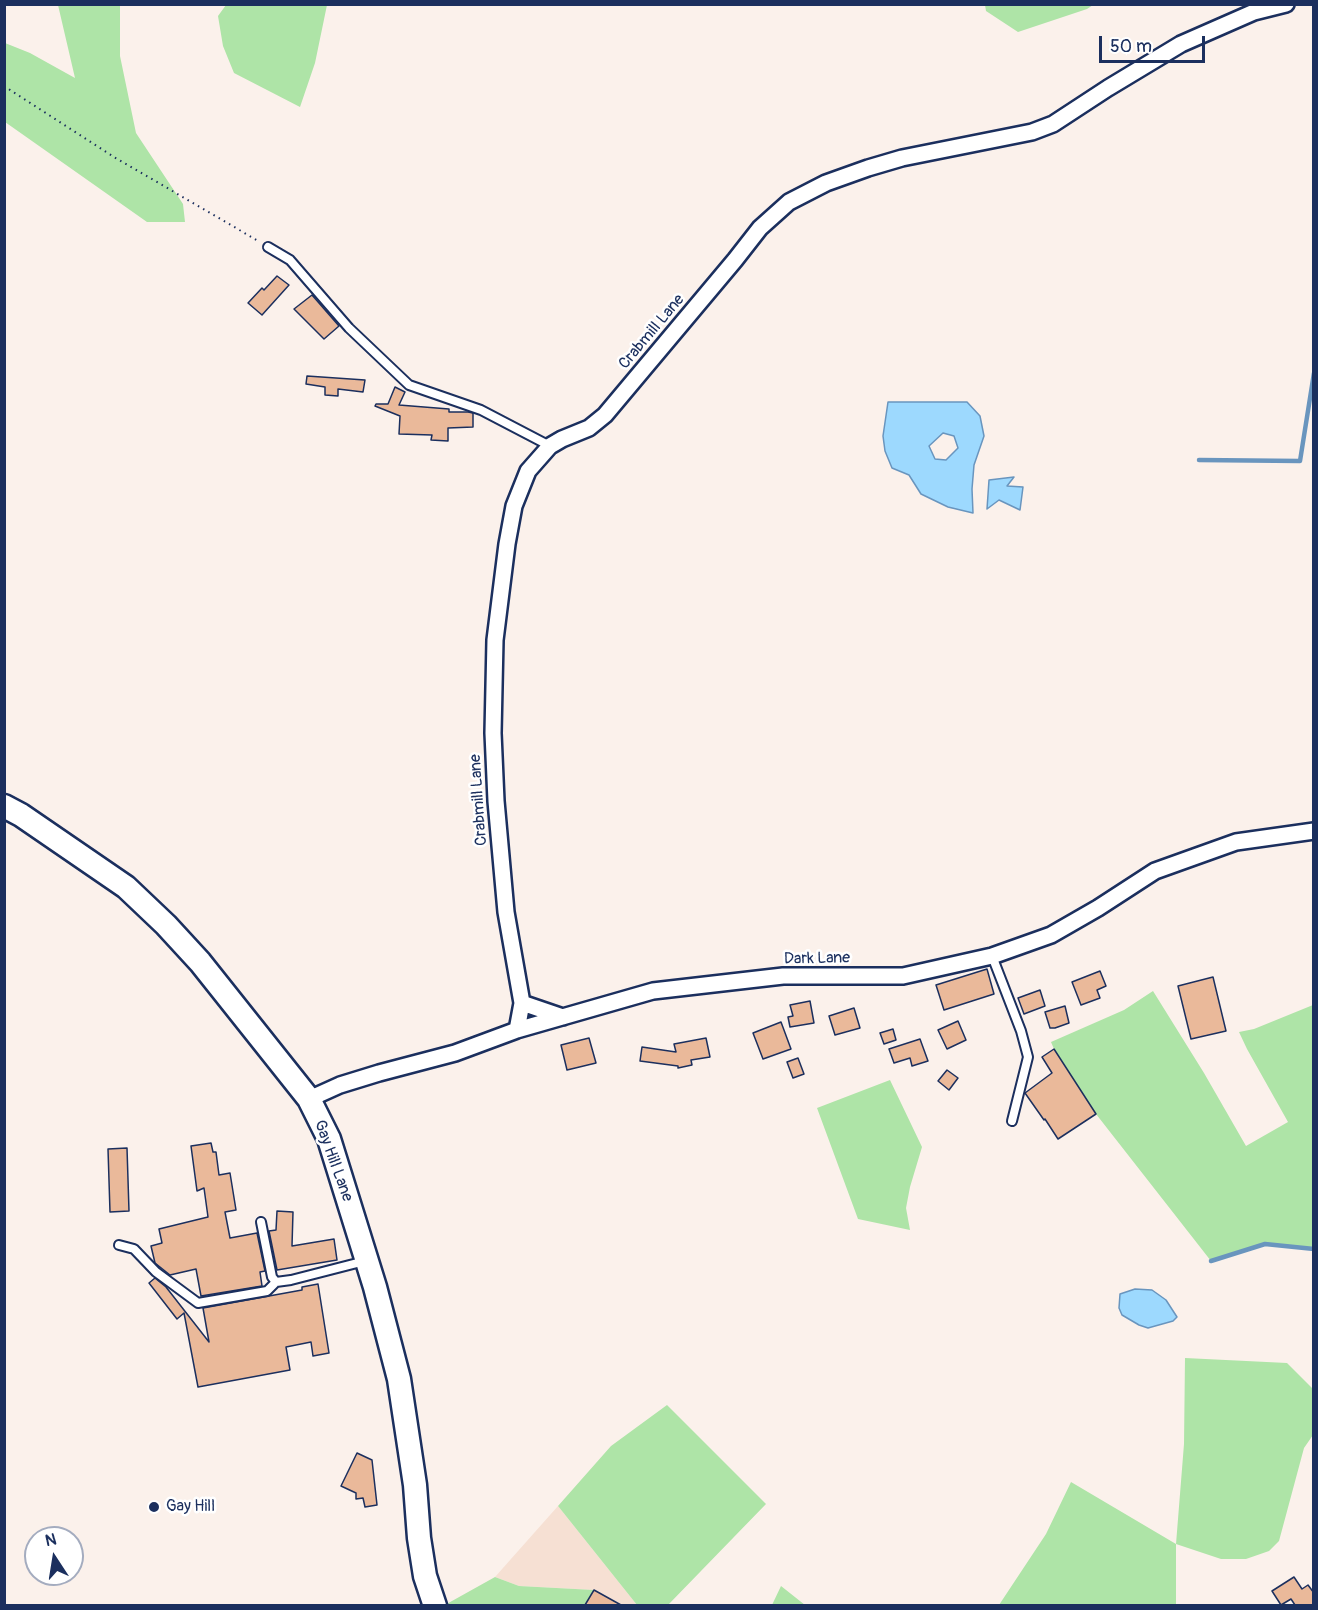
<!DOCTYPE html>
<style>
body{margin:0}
#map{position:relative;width:1318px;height:1610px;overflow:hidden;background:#fbf1eb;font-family:Pangolin,sans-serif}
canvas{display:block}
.frame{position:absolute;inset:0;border:6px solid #1b2f5e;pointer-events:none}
.north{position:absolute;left:24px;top:1526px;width:60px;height:60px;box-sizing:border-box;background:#fff;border:2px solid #a4acbf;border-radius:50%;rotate:348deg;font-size:16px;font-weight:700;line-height:24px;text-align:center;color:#1b2f5e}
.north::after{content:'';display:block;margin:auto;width:21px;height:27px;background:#1b2f5e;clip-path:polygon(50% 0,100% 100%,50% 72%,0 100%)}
.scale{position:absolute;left:1099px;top:36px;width:106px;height:27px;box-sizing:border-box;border:3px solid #1b2f5e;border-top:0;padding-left:8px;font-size:18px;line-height:21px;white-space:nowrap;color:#1b2f5e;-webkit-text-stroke:4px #fff;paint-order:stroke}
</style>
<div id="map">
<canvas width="1318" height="1610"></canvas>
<div class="frame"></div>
<div class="north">N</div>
<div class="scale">50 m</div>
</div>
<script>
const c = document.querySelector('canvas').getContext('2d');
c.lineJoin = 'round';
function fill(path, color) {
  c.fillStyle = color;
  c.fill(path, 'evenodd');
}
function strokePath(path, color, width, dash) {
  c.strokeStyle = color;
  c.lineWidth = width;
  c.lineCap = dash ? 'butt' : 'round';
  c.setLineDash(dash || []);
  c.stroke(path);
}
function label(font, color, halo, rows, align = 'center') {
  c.font = font + ' Pangolin,sans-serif';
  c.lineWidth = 5;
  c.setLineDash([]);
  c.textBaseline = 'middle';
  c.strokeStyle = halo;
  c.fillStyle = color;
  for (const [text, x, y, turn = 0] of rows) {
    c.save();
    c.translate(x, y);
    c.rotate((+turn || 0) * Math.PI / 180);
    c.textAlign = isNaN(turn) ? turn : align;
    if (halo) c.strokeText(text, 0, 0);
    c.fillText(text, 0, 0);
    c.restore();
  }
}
const built = new Path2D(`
 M558,1506L637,1605H585L594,1590L519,1586L495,1577Z`);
const green = new Path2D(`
 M58,5H120V56L136,133L183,204L185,222H147L5,122V43L30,53L75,78Z
 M226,5H327L315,63L300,107L234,73L223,46L218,16Z
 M985,5V4L1093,5L1087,9L1018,32L986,11Z
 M1153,991L1204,1073L1246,1146L1288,1122L1247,1049L1239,1032L1254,1029L1313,1005V1249L1265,1244L1211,1261L1096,1114L1054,1049L1051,1042L1124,1010Z
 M890,1080L922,1147L910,1187L906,1208L910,1230L858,1219L817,1108Z
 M1185,1358L1287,1363L1313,1389V1435L1304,1448L1279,1541L1269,1551L1246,1559H1221L1176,1544V1605H999L1046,1534L1071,1482L1176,1544L1184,1444Z
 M667,1405L766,1504L668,1605H637L558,1506L611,1446Z
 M495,1577L519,1586L594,1590L585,1605L443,1606Z
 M781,1586L805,1605H772Z`);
const water = new Path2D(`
 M888,402H967L980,416L984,436L974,465L972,489L973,513L948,507L921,494L909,475L892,468L885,451L883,436ZM943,433L954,436L958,448L946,460L935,459L929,446Z
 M1014,477L1007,486L1023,487L1020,510L999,500L987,509L989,480Z
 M1135,1289L1152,1290L1166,1300L1177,1317L1173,1321L1148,1328L1139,1325L1122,1315L1119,1308L1120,1294Z`);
const stream = new Path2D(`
 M1199,460L1300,461L1314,373
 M1211,1261L1265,1244L1314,1249`);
const building = new Path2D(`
 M277,276L289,285L262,315L248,303L262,288L264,290Z
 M312,295L339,326L324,339L294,309Z
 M307,376L365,380L363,392L338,389V396L325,395V387L306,384Z
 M395,387L405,392L399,405L449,409V412H468L473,413V427L448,428V441L431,440L432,435L399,434L400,416L375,406L376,404H388Z
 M987,969L994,994L944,1010L936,985Z
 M1100,971L1106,986L1097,990L1100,998L1081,1005L1072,982Z
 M1213,977L1226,1031L1191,1039L1178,986Z
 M1040,990L1045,1006L1024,1014L1018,998Z
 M810,1001L814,1023L790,1027L788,1017L793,1016L790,1005Z
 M1065,1006L1069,1023L1055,1028H1050L1045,1012Z
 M854,1008L860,1028L835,1035L829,1016Z
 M958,1021L966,1040L947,1049L938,1030Z
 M781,1022L791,1049L763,1059L753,1033Z
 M893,1029L896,1040L884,1044L880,1033Z
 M589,1038L596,1063L567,1070L561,1045Z
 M706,1038L710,1057L691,1060L692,1065L678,1068V1066L640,1061L642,1047L676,1052L674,1044Z
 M920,1039L928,1061L912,1066L910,1058L894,1063L889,1049Z
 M1054,1049L1096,1114L1058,1139L1045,1119L1044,1120L1025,1093L1052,1073L1042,1057Z
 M798,1058L804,1074L793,1078L787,1062Z
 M947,1070L958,1078L949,1090L938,1081Z
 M211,1143L213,1152H216L219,1175L230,1173L236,1210L225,1212L230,1238L257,1233L265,1271L260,1272L262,1286L201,1296L196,1269L170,1275L155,1263L151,1246L162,1243L159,1229L208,1217L204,1188L197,1191L191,1146Z
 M127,1148L129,1211L110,1212L108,1149Z
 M277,1211L293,1212L292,1246L334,1239L337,1260L277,1270L269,1231L276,1230Z
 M155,1278L166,1287L209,1342L203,1308L302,1290V1287L318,1284L329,1353L313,1356L311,1342L286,1347L290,1370L198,1387L184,1313L177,1319L149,1283Z
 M357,1453L372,1460L377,1505L365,1507L363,1498L356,1499V1493L341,1486Z
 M1294,1577L1302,1589L1308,1585L1314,1593V1605H1295L1291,1599L1281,1605L1272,1591Z
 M594,1590L621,1605H585Z`);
const path = new Path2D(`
 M4,86L114,157L260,242`);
const lane = new Path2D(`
 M268,247L290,260L349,328L409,385L481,410L550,446
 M992,956L1021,1031L1028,1057L1012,1121
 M261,1222L272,1277L276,1282L291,1280L365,1261
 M119,1245L134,1249L156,1272L198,1303L267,1291L276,1282`);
const street = new Path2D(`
 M522,1003L563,1017
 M517,1030L522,1003L506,912L496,801L493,733L495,640L507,544L514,506L528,471L550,446L562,439L589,428L605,415L735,260L760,228L789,202L826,183L868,168L902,158L1032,132L1053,124L1108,88L1181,44L1254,12L1286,4
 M309,1099L340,1085L379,1073L455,1053L517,1030L653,991L783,976H903L992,956L1051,935L1098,908L1155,871L1236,842L1314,831`);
const secondary = new Path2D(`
 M4,806L21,815L126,887L166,925L200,962L309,1099L329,1139L375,1287L399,1379L415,1485L419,1538L425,1576L435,1606`);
const markers = [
 [154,1507,6,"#1b2f5e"]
];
const streetNames = [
 ["Crabmill Lane",652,332,-50],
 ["Crabmill Lane",479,800,-94],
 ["Dark Lane",817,959,-1],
 ["Gay Hill Lane",333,1161,70]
];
const poiNames = [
 ["Gay Hill",166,1507]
];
fill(built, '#f6e0d3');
fill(green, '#aee4a7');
fill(water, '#9dd9fe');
strokePath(water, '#6995be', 1.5);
strokePath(stream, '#6995be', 4.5);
fill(building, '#eab99a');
strokePath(building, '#1b2f5e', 1.5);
strokePath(lane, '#1b2f5e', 12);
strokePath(street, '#1b2f5e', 20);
strokePath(secondary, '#1b2f5e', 27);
strokePath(path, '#1b2f5e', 2, [1.5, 4.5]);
strokePath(lane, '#fff', 8);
strokePath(street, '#fff', 15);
strokePath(secondary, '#fff', 22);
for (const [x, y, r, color] of markers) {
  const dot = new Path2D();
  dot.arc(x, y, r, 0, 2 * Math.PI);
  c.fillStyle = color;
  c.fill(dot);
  strokePath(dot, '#fff', 2);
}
label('16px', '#1b2f5e', '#fff', streetNames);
label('16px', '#1b2f5e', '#fff', poiNames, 'left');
</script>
